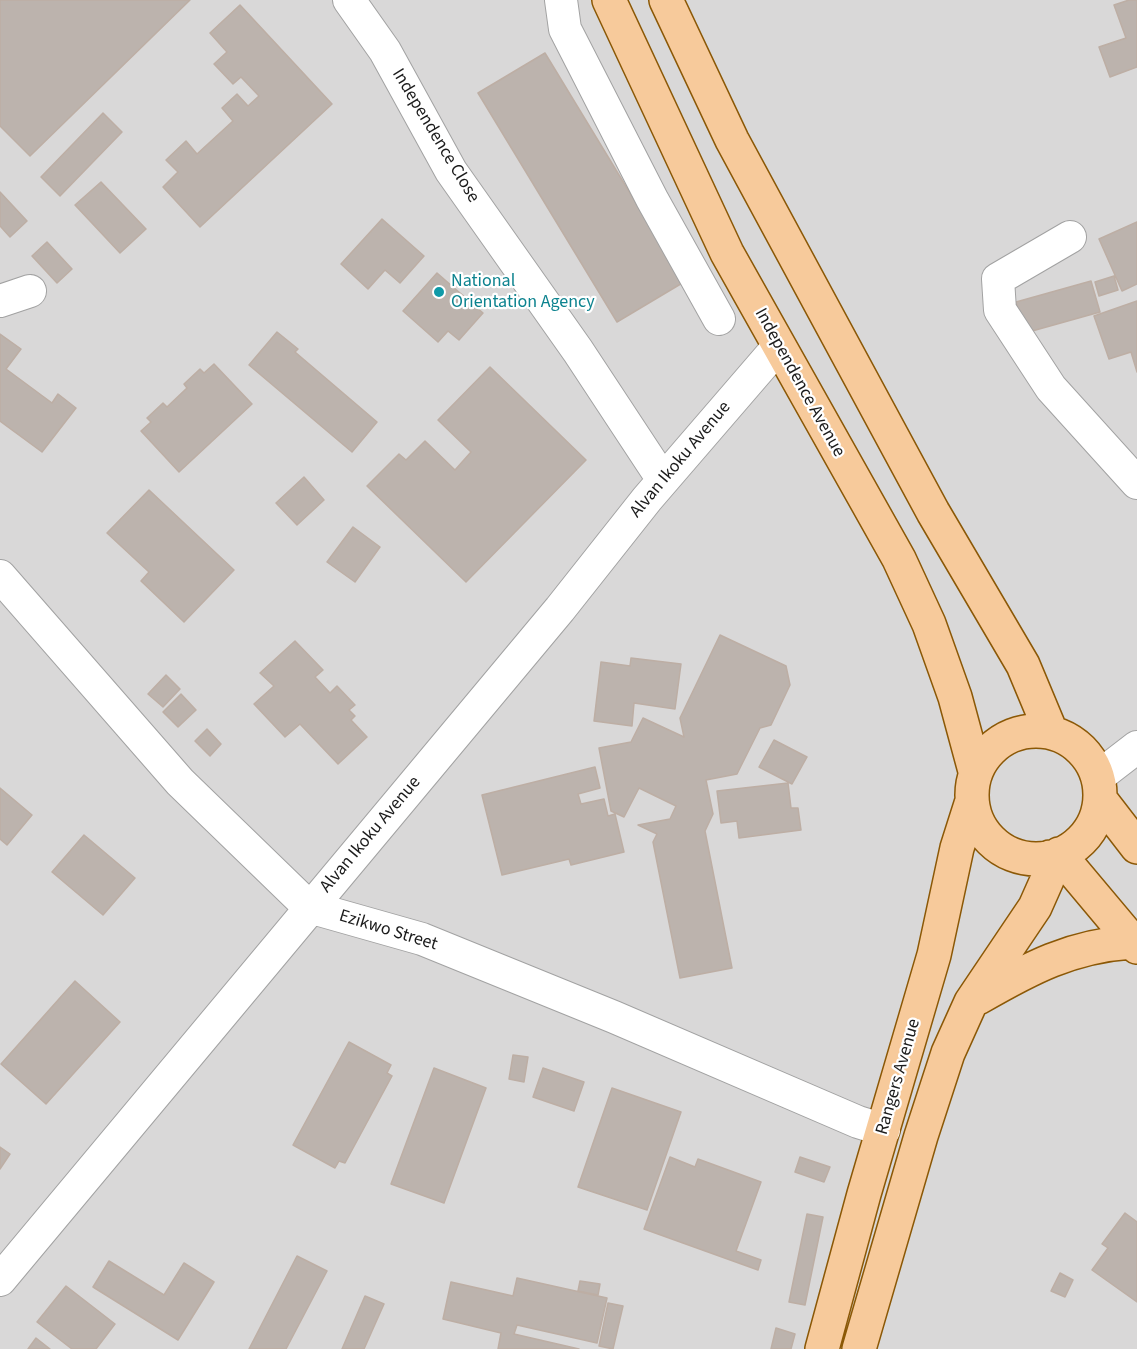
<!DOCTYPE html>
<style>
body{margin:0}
canvas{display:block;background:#ece8e1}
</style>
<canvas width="1137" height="1349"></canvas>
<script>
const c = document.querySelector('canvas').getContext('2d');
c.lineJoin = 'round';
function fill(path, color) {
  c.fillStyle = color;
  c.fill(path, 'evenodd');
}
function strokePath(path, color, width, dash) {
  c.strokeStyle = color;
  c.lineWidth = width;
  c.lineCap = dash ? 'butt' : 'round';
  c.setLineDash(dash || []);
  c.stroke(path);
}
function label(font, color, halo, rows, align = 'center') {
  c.font = font + ' "Source Sans 3",sans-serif';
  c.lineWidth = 4.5;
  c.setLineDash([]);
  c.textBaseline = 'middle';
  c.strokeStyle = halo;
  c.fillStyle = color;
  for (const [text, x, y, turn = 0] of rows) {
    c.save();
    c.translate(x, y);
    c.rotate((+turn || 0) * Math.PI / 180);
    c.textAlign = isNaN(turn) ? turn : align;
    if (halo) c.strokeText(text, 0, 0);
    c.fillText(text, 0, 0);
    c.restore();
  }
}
const residential = new Path2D(`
 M0,0H1137V1349H0Z`);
const building = new Path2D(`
 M0,0H190L30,156L0,126Z
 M1129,0H1137V67L1110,77L1099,47L1126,38L1114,5Z
 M240,5L332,104L200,227L163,187L178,172L166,160L186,141L197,154L233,121L222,108L237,94L248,106L259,96L241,77L233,84L214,64L227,52L210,33Z
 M545,53L684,282L617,322L478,93Z
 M103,113L122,132L60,196L41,177Z
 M101,182L146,229L120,253L75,205Z
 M0,192L27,221L10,237L0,226Z
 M382,219L424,256L400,283L385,270L368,289L341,264Z
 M1137,222V284L1122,291L1099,239Z
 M47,242L72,269L57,283L32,256Z
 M437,273L483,313L459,340L448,331L438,342L403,311Z
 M1114,276L1118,290L1099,296L1095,282Z
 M1091,281L1100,312L1025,333L1016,302Z
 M1137,301V372L1131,352L1109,359L1094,316Z
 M277,332L298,349L295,352L377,422L352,452L249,365Z
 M0,334L21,349L6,369L52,403L58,394L76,408L42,452L0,421Z
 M214,364L252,404L179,472L141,431L151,422L147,418L163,403L167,407L187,388L184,384L200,369L204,373Z
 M490,367L586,460L466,582L367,486L399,454L406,460L425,441L455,470L471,452L438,420Z
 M304,477L324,500L297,525L276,503Z
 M149,490L234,570L184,622L141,581L149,572L107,533Z
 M353,527L380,547L355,582L327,562Z
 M720,635L786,666L790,685L771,725L760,728L737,774L706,780L713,814L705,831L732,968L680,978L653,842L657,834L638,825L670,819L676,806L639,788L624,817L611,811L599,748L631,742L643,718L684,737L680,718Z
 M295,641L323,670L315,677L330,693L337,686L355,705L349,710L355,716L351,720L367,737L338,764L300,724L285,737L254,704L274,686L260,673Z
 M631,658L681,664L675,709L634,703L632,726L594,721L601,662L630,666Z
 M166,675L180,689L163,707L148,694Z
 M181,694L196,710L178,727L163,712Z
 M207,729L221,744L210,756L195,741Z
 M774,740L807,757L792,784L759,767Z
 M595,767L600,788L578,794L581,804L604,799L608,816L615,814L624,852L571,865L569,859L502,875L482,795Z
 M788,783L791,808H798L801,830L739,838L737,821L721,823L717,791Z
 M0,788L32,815L7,845L0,839Z
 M84,835L135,878L103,915L52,872Z
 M75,981L120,1022L46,1104L1,1064Z
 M349,1042L391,1065L387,1073L392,1076L345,1163L339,1161L335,1168L293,1145Z
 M513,1055L528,1057L524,1082L509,1079Z
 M434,1068L486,1088L444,1203L391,1184Z
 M543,1068L584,1082L574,1111L533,1097Z
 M612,1088L681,1112L647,1210L578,1187Z
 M0,1147L10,1154L0,1169Z
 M670,1157L695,1167L698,1159L761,1182L736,1251L761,1260L758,1270L644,1229Z
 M800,1157L830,1167L824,1182L795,1172Z
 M1125,1213L1137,1222V1302L1092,1270L1108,1248L1102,1244Z
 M807,1214L823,1217L805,1305L789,1302Z
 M297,1256L327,1271L286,1349H249Z
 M109,1261L164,1295L184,1263L214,1282L178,1340L93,1287Z
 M1060,1273L1073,1280L1065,1297L1051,1291Z
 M517,1278L607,1298L597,1343L517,1325L514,1334L579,1349H498L501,1333L443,1319L451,1282L513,1296Z
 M580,1281L600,1284L598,1295L578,1291Z
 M66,1286L115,1324L96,1349H72L37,1322Z
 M365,1296L384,1304L364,1349H342Z
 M608,1303L623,1306L613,1349L599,1346Z
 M776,1328L795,1334L791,1349H771Z
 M36,1338L50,1349H28Z`);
const minor = new Path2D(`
 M349,0L385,51L451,171L578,351L663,480
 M561,0L565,29L652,199L719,319
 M1070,237L998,279L1000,310L1051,388L1137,483
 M0,301L30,291
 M0,576L180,782L309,907L422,939L614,1017L858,1122L884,1130
 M1098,777L1137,747
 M0,1280L560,609L647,499L778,347`);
const major = new Path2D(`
 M609,0L727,253L899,559L929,624L955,697L975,771
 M666,0L732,140L933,512L1023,665L1051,732
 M972 795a64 64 0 1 1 128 0a64 64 0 1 1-128 0Z
 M1100,799L1137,847
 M1059,854L1137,947
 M978,998C1030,968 1071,946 1132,942
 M822,1349L864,1194L934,955L957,848L971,804
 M859,1349L921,1136L948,1053L971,1002L1035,907L1047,880L1050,857`);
const markers = [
 [439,292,6,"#0f9aa8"]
];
const streetNames = [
 ["Independence Close",435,136,59],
 ["Independence Avenue",799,383,61],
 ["Alvan Ikoku Avenue",681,460,-50],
 ["Alvan Ikoku Avenue",371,835,-50],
 ["Ezikwo Street",388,931,17],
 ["Rangers Avenue",899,1077,-74]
];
const cultureNames = [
 ["National",451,282],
 ["Orientation Agency",451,303]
];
fill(residential, '#d9d8d8');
fill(building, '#bcb3ad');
strokePath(building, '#bdaea4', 1.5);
strokePath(minor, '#a2a2a2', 34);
strokePath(major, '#8b5806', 36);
strokePath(minor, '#fff', 32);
strokePath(major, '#f7ca9b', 33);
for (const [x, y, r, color] of markers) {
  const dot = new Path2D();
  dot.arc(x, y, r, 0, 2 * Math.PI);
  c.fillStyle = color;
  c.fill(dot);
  strokePath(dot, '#fff', 2);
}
label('18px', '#1b1b1b', '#fff', streetNames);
label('18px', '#0d838f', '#fff', cultureNames, 'left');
</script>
